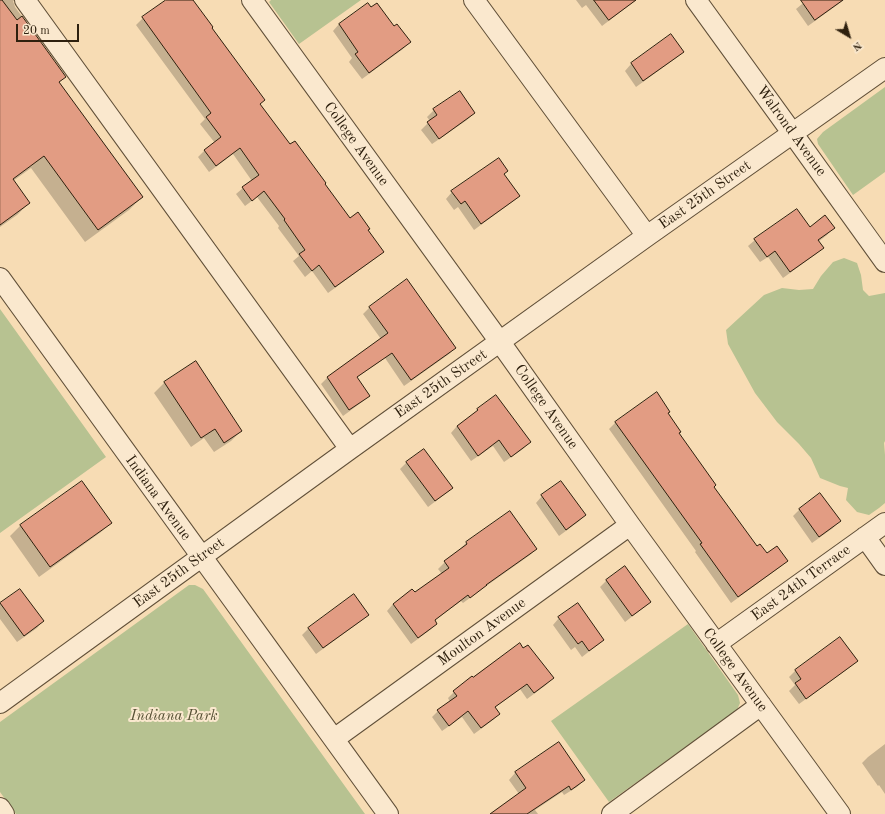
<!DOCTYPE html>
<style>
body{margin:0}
#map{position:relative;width:885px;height:814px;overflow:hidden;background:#f7dcb4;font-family:"Old Standard TT",serif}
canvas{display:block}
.north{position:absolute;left:829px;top:16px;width:40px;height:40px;-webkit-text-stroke:3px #fae8ce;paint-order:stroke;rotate:142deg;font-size:11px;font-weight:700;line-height:16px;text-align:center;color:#2e200e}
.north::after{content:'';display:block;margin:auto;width:14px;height:18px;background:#2e200e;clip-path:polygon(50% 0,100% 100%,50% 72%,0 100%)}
.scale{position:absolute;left:16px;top:24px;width:63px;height:18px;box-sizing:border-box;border:2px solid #2e200e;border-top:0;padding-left:5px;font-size:12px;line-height:14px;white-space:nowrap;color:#2e200e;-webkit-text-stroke:3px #fae8ce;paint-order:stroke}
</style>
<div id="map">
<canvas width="885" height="814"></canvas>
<div class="north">N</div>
<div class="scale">20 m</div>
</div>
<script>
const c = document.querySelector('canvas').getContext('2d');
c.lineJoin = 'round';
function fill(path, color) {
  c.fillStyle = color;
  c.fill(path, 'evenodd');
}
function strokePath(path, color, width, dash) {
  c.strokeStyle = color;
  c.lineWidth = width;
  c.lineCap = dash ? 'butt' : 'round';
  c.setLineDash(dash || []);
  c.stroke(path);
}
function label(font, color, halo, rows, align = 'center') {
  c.font = font + ' "Old Standard TT",serif';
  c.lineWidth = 4;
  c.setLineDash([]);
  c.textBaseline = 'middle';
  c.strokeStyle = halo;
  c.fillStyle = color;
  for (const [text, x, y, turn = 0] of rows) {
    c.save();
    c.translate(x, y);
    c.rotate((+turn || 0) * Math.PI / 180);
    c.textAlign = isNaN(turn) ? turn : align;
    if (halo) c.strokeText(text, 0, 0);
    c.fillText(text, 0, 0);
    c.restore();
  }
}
const green = new Path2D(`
 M271,0H361L299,44L269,2Z
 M885,87V172L853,195L818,144L817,139L823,132Z
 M844,258L857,263L861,275L863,290L869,296L885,293V441L884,443L885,455V503L879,508L869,515L857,512L846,500L848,488L840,486L820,478L811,458L799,444L777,422L755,393L728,344L726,330L764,295L782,288L799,290L813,289L821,276L833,262Z
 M0,309L106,457L0,533Z
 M189,585H195L203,589L365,814H16L0,792V722Z
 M688,624L738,695L740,703L737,710L609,802L551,721Z`);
const shadow = new Path2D(`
 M0,0H30L17,2L13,1L15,7L65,76L59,83L142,197L129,210L85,242L31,168L13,181L29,203L17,215L0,227Z
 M168,0H192L211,28L259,104L290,145L324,184L349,219L367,230L383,251L376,258L328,293L312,271L305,277L293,261L299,256L278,228L279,226L257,197L245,206L236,194L243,188L252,181L233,154L209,172L198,157L205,150L215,143L200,124L205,119L136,25L143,18Z
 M576,0H636L602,26L586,5L582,8Z
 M807,0H844L808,26L796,9Z
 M371,8L394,27L409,42L403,49L362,79L349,62L352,58L333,31L339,24Z
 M671,35L683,52L676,58L636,87L625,71L631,64Z
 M434,110L474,113L467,120L432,144L421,130L430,121L427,117Z
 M503,174L519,196L512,202L474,230L458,207L454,210L446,199L452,192Z
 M809,228H833L827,235L818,242L822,248L816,254L783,278L768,257L760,262L748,246L755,240Z
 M407,280L455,348L449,354L404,386L385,358L356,378L369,396L362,402L343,416L321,384L327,378L381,339L363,314L369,308Z
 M195,362L241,431L231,441L214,452L204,438L191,447L154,393L164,383Z
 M657,393L678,434L713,488L757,548L767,554L786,561L780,567L731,603L695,552L696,551L609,429L615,423Z
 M496,396L529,442L523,449L504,462L493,446L471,461L451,433L457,426L470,417L478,410Z
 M407,462L451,488L445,494L428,507L400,469Z
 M82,482L111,523L101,532L39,577L10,536L20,526Z
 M542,496L585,515L578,522L559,536L536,503Z
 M800,509L839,521L833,528L812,543L793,516Z
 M510,512L536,549L530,555L482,589L463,603L461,601L434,621L436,623L430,630L411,644L387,611L393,604L412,591L414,594L442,574L438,569L445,562L461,551L460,549L466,543Z
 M625,567L650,602L643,608L625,622L600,587L606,581Z
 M20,590L43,621L37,628L17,642L0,619V604Z
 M367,615L361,621L316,654L302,635L309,628Z
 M559,618L603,639L596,646L582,657L575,647L571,650L553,625Z
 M523,649L552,678L546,685L527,699L520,689L494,708L499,714L493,720L474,734L462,717L442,731L432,717L438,711L450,702L448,698L454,692Z
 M857,661L850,667L799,704L789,691L795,685L789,677L795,671Z
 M558,743L584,780L577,787L564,795L562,792L535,810L538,814H494L519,794L509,780L515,773Z
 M885,744V794L879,785L878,786L862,763L868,757Z`);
const building = new Path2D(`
 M0,0H2L17,20L22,16L66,77L59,82L143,197L98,230L44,156L13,179L30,203L0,225Z
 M166,0H193L213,27L212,28L265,100L260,104L290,144L295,141L326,183L325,184L350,218L358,212L370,229L368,230L384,252L335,287L319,265L312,271L299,254L305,250L284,220L285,219L264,191L252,201L242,187L259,175L240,148L216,166L204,150L221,137L206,117L211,113L142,17Z
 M594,0H636L609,20Z
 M801,0H843L815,20Z
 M368,3L371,7L377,3L394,26L397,24L411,42L369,73L355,54L358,52L339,24Z
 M671,34L684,52L643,81L631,63Z
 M460,91L475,113L439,139L427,122L437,115L433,109Z
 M499,158L508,171L504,174L520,196L481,224L465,201L461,204L451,191Z
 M797,209L810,227L825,215L835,228L818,240L824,248L790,272L775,251L767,257L754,239Z
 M407,279L456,348L411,380L392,353L357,377L370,396L349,410L327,377L388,333L369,307Z
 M196,361L242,431L224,443L215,429L201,438L164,382Z
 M657,392L670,412L668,413L681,432L679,433L716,485L714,487L757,546L760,544L767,553L777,546L788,561L738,597L700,544L702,543L615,422Z
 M496,395L531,442L511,457L499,440L478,456L457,426L478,410L477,409Z
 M424,449L453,488L435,501L406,462Z
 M82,481L112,523L50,567L20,525Z
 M561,481L586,515L566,530L541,495Z
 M820,493L841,521L819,537L799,509Z
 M510,511L537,549L486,585H487L470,598L468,595L435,620L437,624L418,638L393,604L412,589L415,592L449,568L444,561L467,544L466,542Z
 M625,566L651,602L632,616L606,580Z
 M20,589L44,621L24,636L0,603Z
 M354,594L369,615L323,648L308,628Z
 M578,603L604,640L589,651L582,641L578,644L558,617Z
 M840,637L858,661L806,699L795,683L801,679L795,670Z
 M520,643L523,648L528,645L554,678L534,693L527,684L495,707L500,714L481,728L468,711L449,726L437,710L457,696L453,691L472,676L473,677Z
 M559,742L585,780L571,790L569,786L527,814H490L526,788L515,772Z`);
const minor = new Path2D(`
 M25,0L350,449
 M252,0L500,342L630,525L840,814
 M474,0L647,236
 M696,0L793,134L885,262
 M0,278L388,814
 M865,537L885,565
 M716,644L885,523
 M0,703L350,449L647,236L885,68
 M334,739L630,525
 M0,808L4,814
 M612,814L761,705`);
const streetNames = [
 ["Walrond Avenue",791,131,54],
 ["College Avenue",356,144,54],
 ["East 25th Street",705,195,-35],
 ["East 25th Street",441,384,-35],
 ["College Avenue",546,407,55],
 ["Indiana Avenue",158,498,54],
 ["East 25th Street",179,573,-36],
 ["East 24th Terrace",801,583,-36],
 ["Moulton Avenue",482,632,-36],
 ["College Avenue",735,670,54]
];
const parkNames = [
 ["Indiana Park",174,716]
];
fill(green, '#b7c291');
fill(shadow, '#0003');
fill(building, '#e29c83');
strokePath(building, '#2e200e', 1);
strokePath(minor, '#604f38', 22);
strokePath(minor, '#fae8ce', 20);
label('15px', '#2e200e', '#fae8ce', streetNames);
label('italic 15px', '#575135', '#fae8ce', parkNames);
</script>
